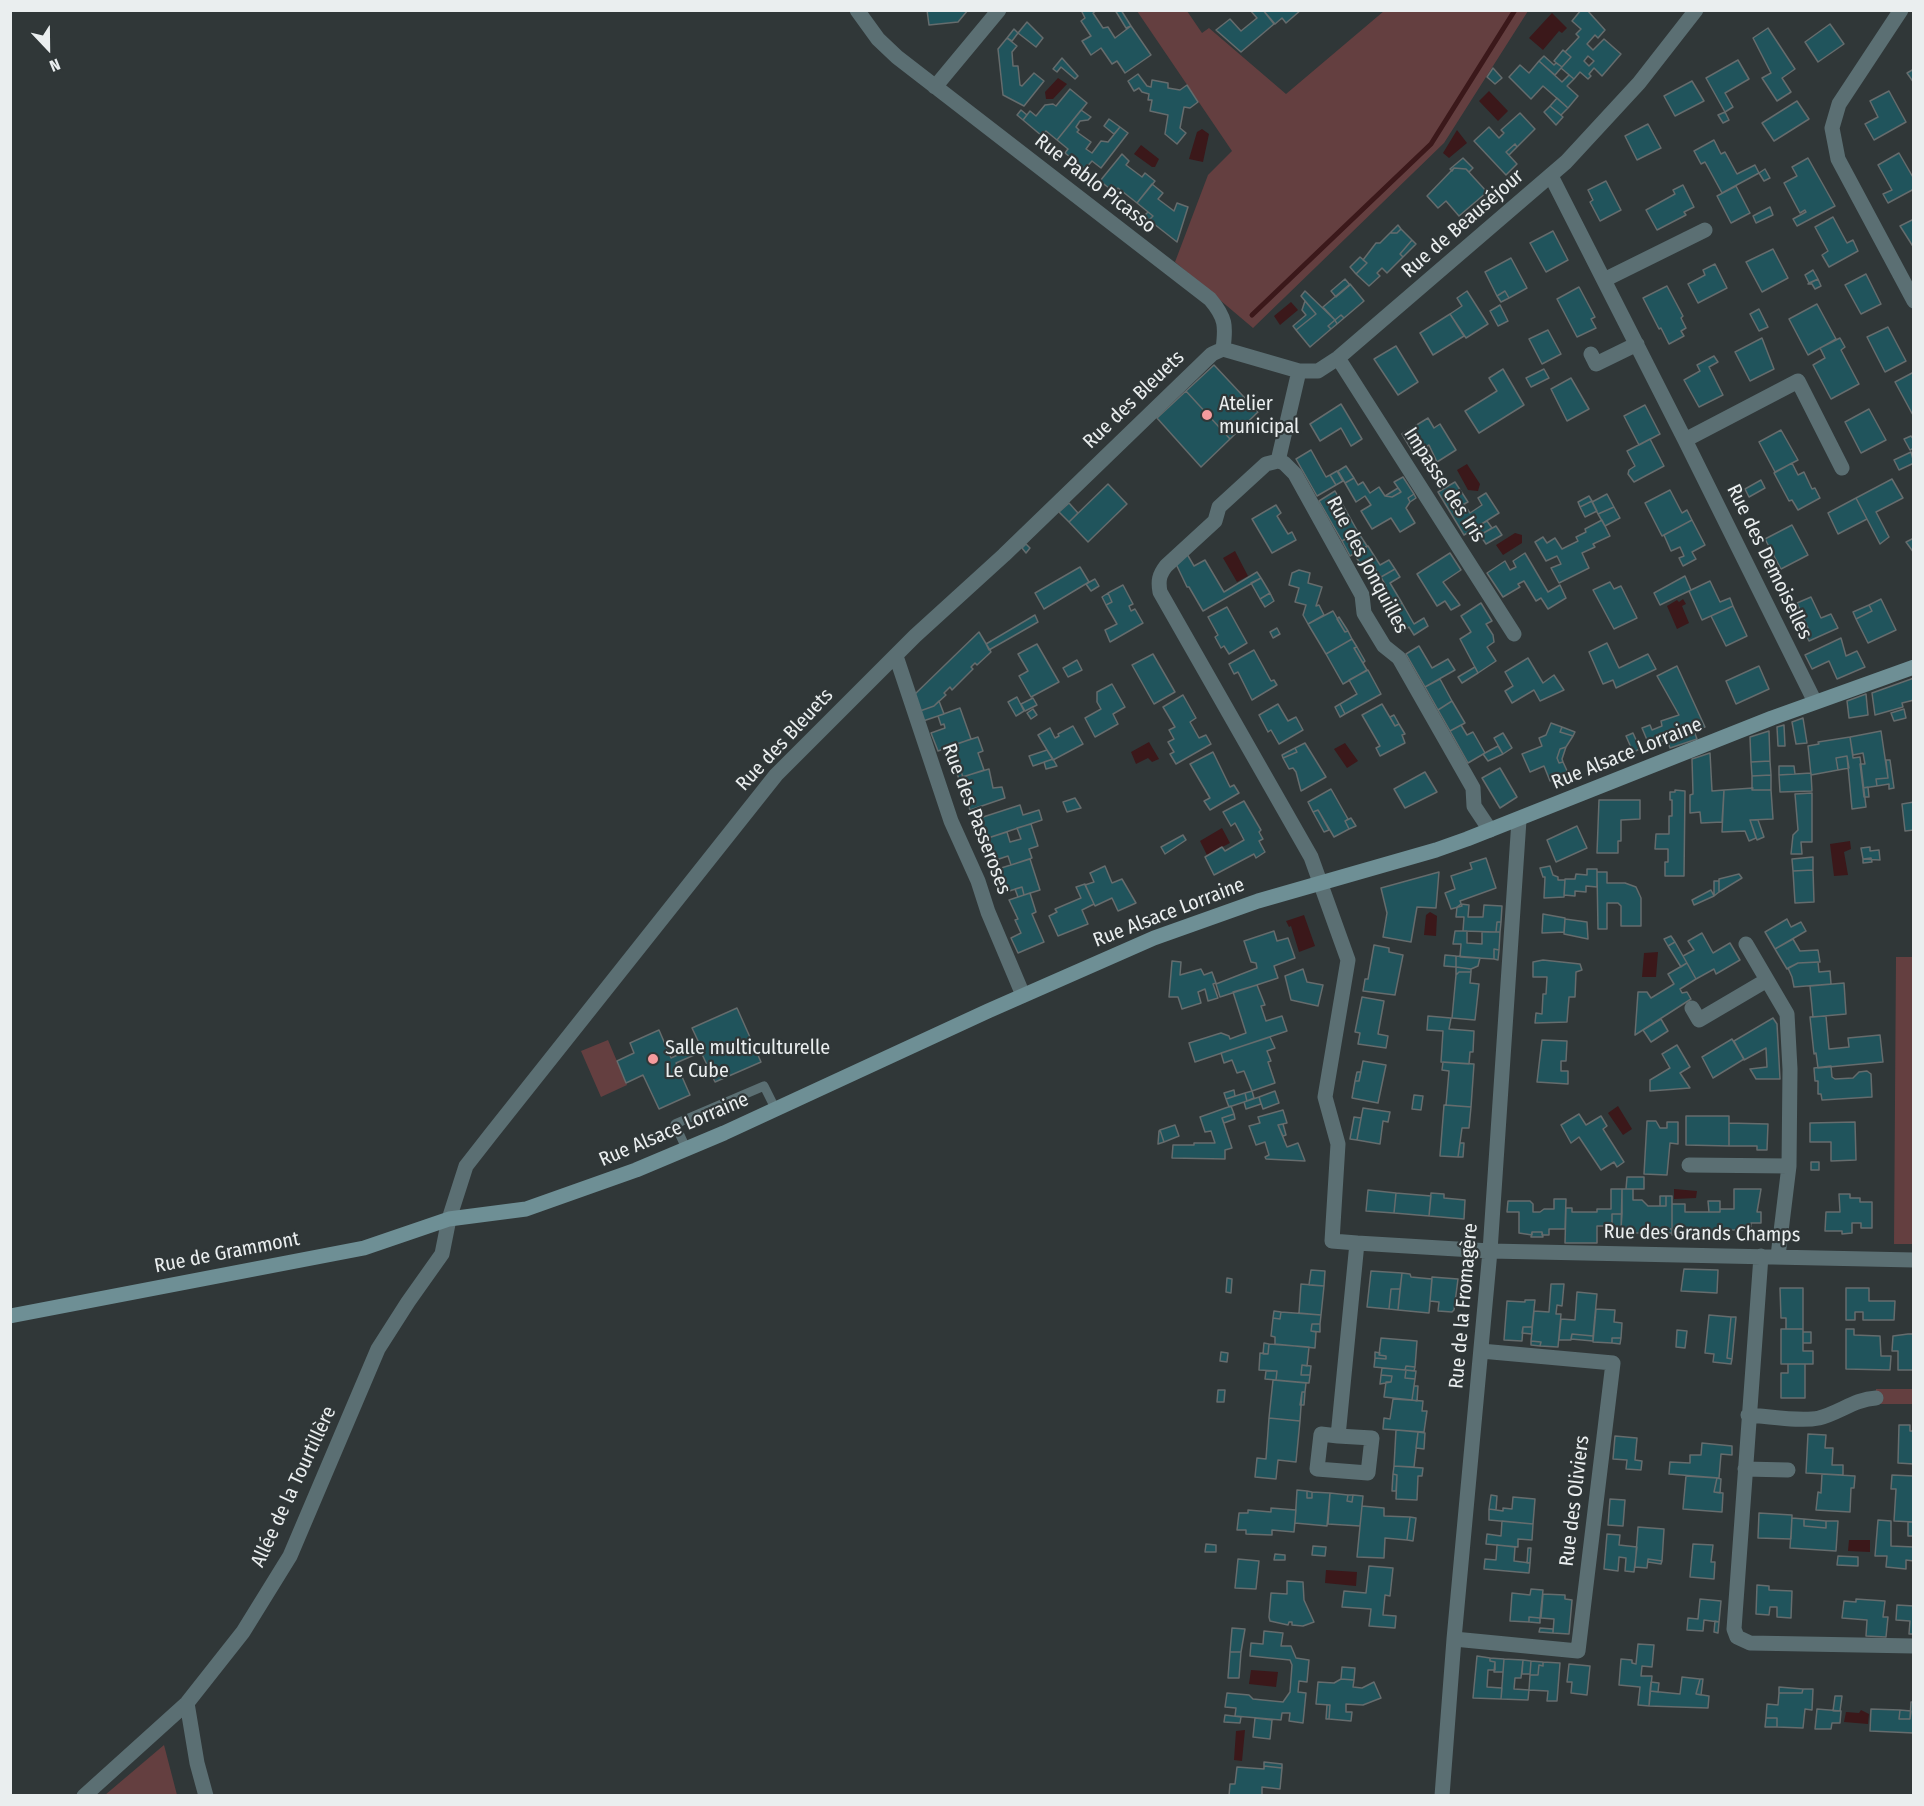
<!DOCTYPE html>
<meta charset="utf-8">
<style>
body{margin:0}
#map{position:relative;width:1924px;height:1806px;overflow:hidden;background:#303738;font-family:"Fira Sans Condensed",sans-serif}
canvas{display:block}
.frame{position:absolute;inset:0;border:12px solid #eaeeef;pointer-events:none}
.north{position:absolute;left:18px;top:18px;width:60px;height:60px;-webkit-text-stroke:4px #303738;paint-order:stroke;rotate:158deg;font-size:16px;font-weight:700;line-height:24px;text-align:center;color:#eaeeef}
.north::after{content:'';display:block;margin:auto;width:21px;height:27px;background:#eaeeef;clip-path:polygon(50% 0,100% 100%,50% 72%,0 100%)}
</style>
<div id="map">
<canvas width="1924" height="1806"></canvas>
<div class="frame"></div>
<div class="north">N</div>
</div>
<script>
const c = document.querySelector('canvas').getContext('2d');
c.lineJoin = 'round';
function fill(path, color) {
  c.fillStyle = color;
  c.fill(path, 'evenodd');
}
function strokePath(path, color, width, dash) {
  c.strokeStyle = color;
  c.lineWidth = width;
  c.lineCap = dash ? 'butt' : 'round';
  c.setLineDash(dash || []);
  c.stroke(path);
}
function label(font, color, halo, rows, align = 'center') {
  c.font = font + ' "Fira Sans Condensed",sans-serif';
  c.lineWidth = 4.5;
  c.setLineDash([]);
  c.textBaseline = 'middle';
  c.strokeStyle = halo;
  c.fillStyle = color;
  for (const [text, x, y, turn = 0] of rows) {
    c.save();
    c.translate(x, y);
    c.rotate((+turn || 0) * Math.PI / 180);
    c.textAlign = isNaN(turn) ? turn : align;
    if (halo) c.strokeText(text, 0, 0);
    c.fillText(text, 0, 0);
    c.restore();
  }
}
const green = new Path2D(`
 M1137,11H1187L1202,33L1209,28L1286,94L1384,11H1528L1444,143L1253,328L1175,262L1208,175L1232,151Z
 M1896,957H1913V1244H1894Z
 M608,1040L627,1085L601,1097L581,1051Z
 M1876,1389H1913V1404H1876Z
 M164,1745L177,1795H105Z`);
const water = new Path2D(`
 M1552,13L1567,28L1562,33L1559,31L1543,50L1529,38Z
 M1058,78L1067,84L1053,99H1046L1045,92Z
 M1489,91L1508,111L1498,121L1479,101Z
 M1202,129L1209,134L1203,162L1189,159L1197,132Z
 M1457,130L1467,143L1449,158L1443,153Z
 M1141,145L1159,159L1155,167H1152L1134,154Z
 M1291,302L1298,310L1280,325L1274,316Z
 M1467,464L1480,484L1478,491L1468,490L1457,470Z
 M1515,533L1522,535V543L1503,555L1496,545Z
 M1235,551L1248,576L1237,582L1223,558Z
 M1683,599L1686,604L1682,606L1689,623L1677,629L1667,606L1677,600L1679,602Z
 M1149,742L1159,759L1152,762L1148,758L1136,764L1131,752Z
 M1345,743L1358,761L1347,768L1334,749Z
 M1222,828L1230,843L1207,855L1200,841Z
 M1850,841L1851,849L1844,852L1848,875L1834,876L1830,844Z
 M1430,912L1437,916L1436,936L1424,935L1426,915Z
 M1304,915L1315,946L1299,952L1291,926L1289,927L1286,921Z
 M1658,952L1656,977H1642L1644,953Z
 M1618,1106L1632,1129L1623,1135L1608,1113Z
 M1674,1189L1697,1191L1696,1198L1674,1199Z
 M1849,1540H1870V1552L1848,1551Z
 M1326,1570L1357,1572L1356,1586L1325,1583Z
 M1251,1670L1278,1672L1276,1687L1249,1684Z
 M1861,1710L1869,1714L1868,1724L1844,1722L1846,1712L1859,1713Z
 M1245,1730L1242,1761L1234,1760L1236,1731Z`);
const stream = new Path2D(`
 M1252,315L1431,144L1515,10`);
const building = new Path2D(`
 M927,10H968L958,22L929,25Z
 M1081,10H1097L1093,13L1103,28L1108,27L1115,38L1131,26L1151,55L1125,73L1117,61L1112,64L1101,48L1091,55L1082,41L1091,36L1081,21L1085,18Z
 M1115,10H1121L1131,26L1126,28Z
 M1250,10H1263L1274,24L1241,52L1216,30L1230,19L1241,31L1257,18Z
 M1263,10H1301L1286,23L1282,18L1275,24Z
 M1581,10H1587L1605,30L1598,38L1595,35L1587,44L1593,50L1604,39L1621,54L1602,76L1594,68L1589,74L1591,76L1588,79L1580,72L1574,79L1561,68L1571,57L1565,52L1579,37L1576,34L1581,29L1572,21ZM1588,56L1594,61L1589,66L1584,61Z
 M1027,22L1043,38L1036,47L1018,33Z
 M1830,24L1844,44L1818,62L1805,42Z
 M1768,28L1795,69L1782,78L1791,92L1777,101L1762,78L1771,73L1753,38Z
 M1014,29L1018,33L1012,41L1007,38Z
 M1007,38L1017,46L1012,52L1013,66H1018L1020,85L1022,86L1034,73L1044,81L1024,106L1003,95L998,49Z
 M1563,50L1571,57L1562,67L1554,61Z
 M1544,56L1554,65L1556,63L1562,67L1555,75L1539,61Z
 M1062,58L1078,76L1075,79L1061,67L1057,72L1053,69Z
 M1738,60L1749,79L1725,93L1733,107L1725,112L1706,78Z
 M1539,61L1562,82L1569,75L1574,79L1567,86L1578,96L1568,108L1543,86L1531,99L1509,77L1520,65L1529,73Z
 M1493,68L1502,78L1495,84L1487,77Z
 M1914,69V83L1907,73Z
 M1138,74L1147,86L1151,87L1152,80L1168,83V88L1180,90L1187,85L1198,102L1190,108L1184,107L1180,128L1186,133L1177,144L1165,134L1168,115L1150,111L1152,100H1148L1149,94L1142,92L1139,88L1134,91L1128,81Z
 M1692,81L1704,101L1675,116L1664,96Z
 M1070,89L1087,103L1057,140L1046,131L1042,136L1023,120L1030,111L1036,116L1045,105L1053,104L1056,106Z
 M1889,91L1906,122L1874,140L1865,124L1878,117L1870,101Z
 M1557,98L1568,108L1561,115L1550,106Z
 M1797,101L1809,119L1774,141L1762,123Z
 M1550,106L1563,117L1556,125L1544,112Z
 M1021,110L1027,115L1023,120L1017,115Z
 M1081,110L1091,117L1088,120L1080,121L1076,127L1079,130L1077,132L1091,142L1086,149L1092,153L1101,141L1108,142L1120,127L1128,133L1101,168L1092,161L1085,169L1065,153L1068,149L1057,140Z
 M1725,112L1729,120L1723,123L1718,115Z
 M1520,113L1535,129L1517,147L1515,144L1506,152L1517,164L1506,175L1474,141L1489,127L1499,138L1504,133L1501,130Z
 M1109,119L1120,127L1114,134L1104,126Z
 M1648,124L1661,148L1637,160L1625,136Z
 M1714,140L1721,154L1725,152L1737,174L1755,165L1759,173L1722,193L1705,162L1701,164L1694,151Z
 M1515,144L1517,147L1509,155L1506,152Z
 M1899,153L1914,179V189L1888,203L1883,194L1892,190L1878,165Z
 M1122,154L1129,161L1126,165L1142,177L1145,173L1155,181L1137,203L1118,188L1114,192L1100,181Z
 M1463,158L1473,168L1469,172L1466,169L1454,168L1452,171L1450,169Z
 M1808,158L1835,206L1797,226L1793,219L1806,212L1805,210L1800,213L1784,183L1797,176L1792,167Z
 M1454,168L1466,169L1487,192L1459,216L1446,201L1438,208L1427,196Z
 M1765,169L1770,178L1764,181L1759,173Z
 M1606,181L1621,210L1600,221L1590,202L1593,200L1588,190Z
 M1152,184L1163,193L1158,199L1174,211L1177,203L1188,207L1177,242L1149,220L1153,216L1137,203Z
 M1683,185L1694,207L1684,212L1686,215L1657,230L1646,210L1675,194L1673,190Z
 M1736,186L1750,213L1731,223L1717,196Z
 M1770,207L1773,215L1756,223L1753,216Z
 M1148,212L1153,216L1149,220L1144,216Z
 M1833,217L1847,243L1853,240L1858,251L1829,267L1822,255L1828,251L1815,227Z
 M1914,219V248L1900,226Z
 M1398,225L1401,229L1397,233H1390Z
 M1401,229L1412,240L1400,254L1403,257L1387,273L1382,268L1377,273L1380,276L1369,286L1356,274L1367,263L1363,260L1376,243H1380L1390,233H1397Z
 M1553,231L1568,260L1546,272L1530,243Z
 M1412,240L1416,244L1403,257L1400,254Z
 M1773,249L1788,278L1762,292L1746,262Z
 M1360,257L1367,263L1356,274L1350,267Z
 M1511,258L1527,288L1509,298L1505,291L1497,296L1485,272Z
 M1715,264L1727,288L1698,303L1688,284L1705,275L1703,270Z
 M1813,270L1818,279L1809,283L1805,275Z
 M1866,274L1881,304L1861,314L1845,285Z
 M1345,279L1350,285L1336,297L1331,291Z
 M1818,279L1821,286L1815,289L1812,284H1808Z
 M1350,284L1364,301L1344,318L1341,315L1335,320L1323,307Z
 M1667,286L1683,316L1681,318L1686,328L1681,331L1684,336L1669,344L1661,328L1659,329L1643,298Z
 M1579,287L1595,317L1591,319L1596,328L1577,337L1557,299Z
 M1305,291L1335,320L1328,326L1331,329L1310,347L1296,330L1316,314L1301,296Z
 M1467,291L1488,324L1466,338L1450,314L1462,306L1457,298Z
 M1505,291L1509,298L1501,302L1497,296Z
 M1305,301L1316,314L1296,330L1293,326L1306,315L1302,310Z
 M1817,304L1836,339L1808,355L1789,319Z
 M1500,305L1508,321L1498,326L1490,311Z
 M1759,309L1768,327L1759,331L1750,314Z
 M1450,314L1464,336L1433,355L1420,333Z
 M1341,315L1344,318L1337,324L1335,320Z
 M1335,320L1337,324L1331,329L1328,326Z
 M1888,327L1906,361L1885,372L1867,337Z
 M1548,330L1561,354L1542,364L1529,339Z
 M1762,338L1774,369L1750,381L1735,352Z
 M1840,338L1845,347L1841,350L1859,384L1831,399L1813,365L1825,358L1820,348Z
 M1396,346L1418,382L1398,395L1374,359Z
 M1714,356L1718,362L1709,367L1723,395L1699,407L1684,380L1700,371L1697,365Z
 M1214,365L1258,412L1230,439L1186,391Z
 M1503,369L1524,405L1479,433L1465,411L1497,391L1489,378Z
 M1544,369L1549,378L1531,387L1526,378Z
 M1914,372V417L1895,382Z
 M1571,378L1589,409L1567,421L1551,389Z
 M1186,391L1230,439L1201,467L1157,418Z
 M1341,404L1362,439L1351,446L1341,428L1320,441L1310,424Z
 M1645,405L1660,434L1639,445L1624,416Z
 M1869,409L1886,440L1861,453L1845,422Z
 M1428,418L1434,428L1440,424L1456,450L1437,462L1429,445L1414,454L1402,434Z
 M1781,430L1798,460L1775,472L1759,442Z
 M1911,436L1914,440V448L1910,450L1904,439Z
 M1650,439L1664,466L1634,482L1628,474L1629,470L1635,466L1627,451Z
 M1311,450L1326,477L1330,475L1336,485L1317,496L1296,459Z
 M1911,452L1914,463L1899,470L1894,460Z
 M1792,463L1798,475L1804,472L1812,489L1815,488L1820,498L1798,510L1792,500L1789,501L1774,473Z
 M1346,466L1354,478L1345,483L1338,471Z
 M1337,471L1343,481L1336,485L1330,475Z
 M1403,477L1414,494L1408,498L1410,502L1406,508L1415,523L1400,532L1391,518L1372,529L1361,511L1371,505L1365,496L1356,502L1345,483L1354,478L1358,485L1363,482L1370,493L1379,487L1385,496L1392,497L1401,492L1394,482Z
 M1892,479L1903,498L1876,512L1889,537L1880,544L1856,498Z
 M1761,480L1765,488L1749,497L1745,489Z
 M1455,482L1468,502L1464,504L1470,513L1482,505L1478,498L1486,493L1499,513L1464,535L1438,492Z
 M1108,484L1127,504L1088,542L1069,522Z
 M1398,488L1401,492L1392,497L1385,496Z
 M1670,490L1682,513L1687,510L1692,520L1662,536L1645,503Z
 M1335,491L1358,532L1342,541L1319,501Z
 M1414,494L1416,498L1410,502L1408,498Z
 M1607,494L1614,507L1598,514L1592,502Z
 M1589,496L1592,501L1580,507L1578,502Z
 M1856,498L1867,519L1838,534L1828,513Z
 M1592,501L1597,511L1585,517L1580,507Z
 M1069,503L1078,513L1069,522L1059,512Z
 M1276,505L1281,513L1277,516L1288,534L1292,532L1296,540L1272,553L1252,519Z
 M1614,507L1620,518L1605,526L1598,514Z
 M1602,520L1610,536L1593,544L1595,547L1582,553L1589,568L1559,583L1551,568L1561,564L1557,556L1546,561L1535,542L1543,537L1547,543L1555,538L1562,549L1578,541L1576,537L1586,532L1585,529Z
 M1692,520L1705,545L1692,552L1696,559L1683,566L1679,558L1684,556L1680,547L1671,551L1664,535Z
 M1487,521L1492,528L1480,535L1476,527Z
 M1754,521L1757,528L1750,531L1747,525Z
 M1792,525L1808,555L1781,569L1765,539Z
 M1496,526L1502,535L1486,544L1480,535Z
 M1358,532L1367,546L1350,556L1342,541Z
 M1914,538V553L1906,542Z
 M1026,544L1030,548L1026,553L1022,548Z
 M1368,546L1380,565L1389,560L1395,569L1381,577L1375,569L1367,574L1354,554Z
 M1450,553L1461,570L1443,582L1460,605L1451,610L1445,601L1437,606L1417,574Z
 M1525,553L1548,592L1560,585L1566,598L1548,609L1541,598L1536,601L1524,581L1518,584L1520,587L1503,597L1487,573L1505,561L1510,570L1516,567L1513,561Z
 M1187,554L1194,566L1205,560L1224,592L1257,572L1261,578L1203,611L1189,587H1187L1176,564Z
 M1080,567L1089,582L1044,609L1035,593Z
 M1395,569L1400,577L1390,583L1402,603L1389,611L1376,591L1386,586L1381,577Z
 M1299,570L1310,573L1308,583L1322,587L1316,606L1319,605L1324,615L1308,624L1303,615L1306,605L1295,602L1299,588L1289,585L1292,573Z
 M1685,576L1691,590L1660,605L1654,593Z
 M1261,578L1270,593L1260,599L1251,583Z
 M1095,579L1099,586L1091,591L1086,584Z
 M1710,581L1720,602L1730,598L1733,606L1702,620L1689,591Z
 M1610,582L1614,589L1621,586L1637,618L1614,629L1593,590Z
 M1123,585L1133,604L1129,606L1131,611L1135,609L1143,623L1110,642L1105,630L1117,624L1106,605L1112,602L1108,593Z
 M1108,593L1112,602L1106,605L1102,597Z
 M1270,593L1274,601L1265,607L1260,599Z
 M1811,597L1821,618L1831,614L1838,628L1809,641L1804,631L1808,628L1797,603Z
 M1881,599L1896,630L1868,643L1856,619L1872,611L1869,605Z
 M1402,603L1414,624L1424,618L1428,626L1414,635L1409,627L1402,632L1389,611Z
 M1481,603L1492,621L1486,624L1493,635L1494,642L1487,647L1496,661L1478,673L1460,639L1471,632L1461,616Z
 M1869,605L1872,611L1856,619L1853,612Z
 M1733,606L1747,636L1726,646L1711,616Z
 M1227,607L1247,643L1229,654L1224,646L1221,648L1215,637L1218,635L1208,617Z
 M1333,611L1345,632L1348,631L1352,639L1326,654L1308,624Z
 M1035,615L1038,622L989,650L986,644Z
 M1339,617L1348,631L1345,632L1337,619Z
 M1277,628L1280,634L1273,638L1270,632Z
 M979,632L991,652L977,665L975,663L971,667L973,669L952,690L950,687L944,693L946,695L934,706L920,711L914,695Z
 M1841,638L1846,656L1857,651L1865,667L1837,679L1829,661L1812,669L1805,655Z
 M1352,639L1357,647L1354,648L1367,670L1343,684L1326,654Z
 M1607,643L1619,668L1648,654L1656,669L1616,688L1613,680L1603,684L1589,652Z
 M1037,644L1059,682L1031,697L1019,676L1028,671L1018,654Z
 M1419,646L1432,668L1448,659L1455,670L1425,687L1406,654Z
 M1357,647L1365,661L1363,663L1354,648Z
 M1254,650L1271,681L1274,680L1277,685L1252,700L1238,672L1234,674L1229,664Z
 M1153,654L1175,692L1154,704L1132,665Z
 M1528,658L1543,683L1554,675L1564,690L1540,701L1534,690L1512,703L1505,691L1513,686L1505,672Z
 M1077,660L1082,670L1068,677L1063,668Z
 M1677,666L1705,727L1694,731L1697,739L1670,748L1667,739L1650,747L1642,728L1650,725L1652,730L1662,726L1661,721L1679,715L1657,676Z
 M1759,666L1769,689L1736,704L1726,681Z
 M1475,667L1478,673L1462,683L1458,677Z
 M1368,670L1381,694L1345,714L1340,704L1357,694L1349,680Z
 M1914,678V700L1902,703L1903,707L1875,715L1872,693Z
 M1440,679L1452,701L1438,710L1425,687Z
 M1112,684L1125,707L1113,714L1118,724L1095,737L1085,718L1101,709L1097,702V692Z
 M1866,694L1868,715L1849,718L1847,701Z
 M1183,695L1196,718L1190,722L1199,738L1206,735L1211,744L1176,764L1170,754L1174,752L1168,742L1174,739L1169,730L1175,727L1163,707Z
 M1017,697L1024,711L1016,716L1008,702Z
 M1033,698L1037,705L1025,711L1021,704Z
 M939,701L944,714L923,721L920,711L934,706Z
 M1452,701L1465,723L1450,731L1438,710Z
 M1278,704L1288,721L1296,717L1303,730L1279,744L1271,730L1268,732L1259,715Z
 M1340,704L1345,714L1340,717L1335,707Z
 M1382,704L1395,726L1399,724L1405,734L1402,735L1405,743L1380,756L1376,748L1380,746L1362,715Z
 M960,708L971,739L938,751L931,733L945,728L944,724L941,725L938,716Z
 M1033,709L1037,715L1031,719L1027,713Z
 M1904,709L1906,718L1894,721L1891,713Z
 M1394,715L1399,724L1395,726L1390,717Z
 M1803,718L1807,743L1796,744L1792,722Z
 M1551,723L1562,727L1560,732L1573,736L1566,747L1560,749L1557,758L1559,763L1563,762L1568,773L1550,781L1544,766L1530,772L1522,754L1542,746L1539,738L1546,735Z
 M1461,725L1467,735L1473,732L1485,753L1468,763L1450,731Z
 M1784,725L1785,746H1778L1777,727Z
 M1073,726L1083,744L1053,760L1038,735L1050,728L1055,738L1059,736L1058,734Z
 M1562,727L1575,732L1573,736L1560,732Z
 M1769,731L1770,761L1751,762L1750,737Z
 M1881,731L1888,778L1876,779L1877,786L1863,788L1860,764H1865L1863,753L1853,755L1850,737Z
 M1503,733L1512,748L1503,754L1494,738Z
 M1633,733L1640,749L1633,752L1626,736Z
 M978,737L983,751L978,753L984,770L963,777L960,769L956,771L947,747Z
 M1850,737L1853,758L1860,757L1866,807L1852,809L1847,756L1836,758L1838,770L1811,775L1808,746L1819,744L1818,742Z
 M1305,743L1326,777L1301,791L1296,772L1293,768L1289,769L1283,758L1297,752L1295,748Z
 M1498,746L1503,754L1488,761L1483,754Z
 M1566,747L1562,759L1563,762L1559,763L1557,758L1560,749Z
 M1295,748L1297,752L1283,758L1282,755Z
 M1047,750L1053,759L1033,766L1029,756Z
 M1213,752L1230,787L1234,785L1239,793L1210,810L1204,801L1210,798L1190,764Z
 M1710,753L1712,791L1724,790L1722,822L1701,823L1700,812L1690,813V795L1693,794L1692,759Z
 M1847,756L1849,768L1838,770L1836,758Z
 M1053,759L1057,766L1046,769L1044,762Z
 M1886,760H1890L1894,788L1889,789V784L1877,786L1876,779L1888,778Z
 M1770,761L1771,775L1752,776L1751,762Z
 M1779,766H1794L1795,774L1779,775Z
 M1500,768L1517,797L1500,808L1482,778Z
 M960,769L963,777L959,779L956,771Z
 M989,769L993,788L1002,787L1005,798L970,810L965,794L970,792L968,786L965,787L962,777Z
 M1425,772L1437,792L1405,808L1394,789Z
 M1811,773L1812,791L1780,792L1779,775Z
 M1771,775V790H1752V776Z
 M1868,787L1869,797H1864L1863,788Z
 M1753,788L1752,790H1771L1773,819L1750,820L1756,838L1749,841L1745,831L1722,832L1724,790Z
 M1331,789L1348,819L1345,821L1349,829L1334,837L1318,810L1313,812L1308,802Z
 M1675,790L1685,791L1684,876H1665V862H1668V849H1655L1656,834H1669V816H1672V800H1670V792H1675Z
 M1812,793V842H1801L1802,854H1791L1793,835L1798,830L1795,794Z
 M1075,798L1081,808L1067,812L1063,802Z
 M1599,800H1640V819L1621,820V841H1618V853H1597Z
 M1244,801L1261,830L1259,832L1263,839L1259,841L1265,852L1256,858L1254,854L1214,875L1205,857L1222,847L1225,851L1244,840L1235,823L1231,826L1223,812Z
 M1914,802V830L1905,831L1902,804Z
 M1020,805L1023,815L1039,810L1042,820L988,838L980,818Z
 M1318,810L1329,830L1324,832L1313,812Z
 M1351,818L1356,826L1349,829L1345,821Z
 M1750,820H1758L1764,837L1757,840Z
 M1031,824L1038,846L1029,849L1032,858L1011,865L1008,856L996,860L988,838L1007,832L1010,842L1021,839L1017,828Z
 M1577,826L1587,848L1556,862L1547,840Z
 M1183,835L1186,840L1165,854L1161,847Z
 M1870,847V851L1879,850L1880,860L1863,859L1861,848Z
 M1813,857V870L1793,871L1792,859Z
 M1486,858L1496,888L1460,901L1462,906L1451,909L1445,893L1455,889L1451,876L1472,869L1470,863Z
 M1871,858L1872,862L1863,863V859Z
 M1030,859L1040,890L1024,895L1022,887L1006,892L998,869Z
 M1105,866L1112,883L1122,879L1136,903L1118,911L1112,898L1095,906L1085,885L1094,882L1090,873Z
 M1550,866L1553,875L1558,877V880H1565L1564,897L1544,898L1545,877H1543L1540,868Z
 M1587,869H1597V887L1586,886V892L1575,891V896L1564,895L1565,879H1575L1576,874L1587,875Z
 M1813,870L1814,902L1795,903L1793,871Z
 M1439,872L1436,908L1417,907L1411,942L1383,937L1387,913L1381,888Z
 M1597,872H1607V883H1625L1636,887L1641,898V926H1621V906L1618,903H1607V929H1598Z
 M1739,874L1742,878L1719,892V879Z
 M1714,881H1719V892L1714,896Z
 M1085,884L1094,904L1082,910L1088,924L1058,936L1049,916L1057,912L1055,909L1081,898L1076,887Z
 M1022,887L1024,895L1018,897L1015,889Z
 M1711,890L1714,896L1694,905L1692,900Z
 M1030,893L1036,912L1032,914L1044,942L1018,953L1011,938L1021,933L1015,920L1018,919L1009,900Z
 M1461,904L1469,905L1468,917H1483L1484,905L1502,906L1501,922H1497L1496,932L1463,931L1464,917H1456L1457,907Z
 M1543,914L1565,918L1564,932L1542,933Z
 M1565,919L1587,922L1588,939L1564,934Z
 M1787,919L1791,927L1801,922L1806,931L1775,949L1765,932Z
 M1497,922H1501L1500,932H1496Z
 M1274,931L1277,941L1288,938L1295,958L1274,966L1278,978L1220,997L1216,984L1257,968L1256,963L1251,962L1244,941Z
 M1455,931H1467V943L1482,944V932H1500L1499,950L1494,949V959L1460,957L1461,944H1453Z
 M1702,933L1713,953L1730,943L1740,960L1716,974L1714,969L1696,979L1683,956L1694,950L1688,941Z
 M1671,936L1675,942L1668,946L1664,939Z
 M1793,939L1800,951L1818,950L1820,962L1798,963L1787,969L1775,949Z
 M1675,942L1687,963L1681,967L1668,946Z
 M1374,945L1389,948V952L1403,955L1395,995L1363,991L1365,979H1368Z
 M1494,949L1499,950L1498,960L1494,959Z
 M1445,955L1456,956V967L1444,966Z
 M1456,956L1480,958L1478,966L1471,969L1456,967Z
 M1543,960L1580,964L1582,970L1576,972L1575,997H1569L1567,1022L1535,1023L1536,1013L1542,1014L1543,994H1546L1547,977H1533V962Z
 M1172,961L1181,962L1180,975L1201,969L1204,975L1212,972L1216,983L1213,984L1218,998L1208,1001L1205,989L1198,992L1201,1003L1182,1009L1178,997H1169Z
 M1818,962L1819,972L1830,971L1831,984L1794,987L1792,977L1788,968L1798,963Z
 M1687,963L1696,979L1680,989L1682,993L1687,992L1691,999L1635,1035L1638,992H1647L1651,998L1674,984L1668,974Z
 M1456,967L1471,969V972H1459L1456,975Z
 M1303,969L1307,982L1323,985L1318,1006L1291,1000L1285,976Z
 M1459,972H1471L1470,983L1479,984L1475,1020L1452,1018L1456,975Z
 M1844,983L1846,1014L1813,1017L1810,986Z
 M1257,985L1265,1005L1261,1006L1266,1021L1282,1016L1287,1031L1195,1062L1189,1043L1221,1033L1229,1036L1230,1039L1246,1033L1233,992Z
 M1362,997L1384,1001L1378,1034L1388,1036L1386,1048L1358,1044L1360,1033L1355,1032Z
 M737,1008L761,1062L715,1082L701,1052L676,1063L690,1095L659,1109L643,1075L626,1083L617,1061L634,1053L630,1043L659,1030L671,1058L700,1045L692,1028Z
 M1428,1016L1451,1018L1449,1029L1474,1031L1473,1052H1470L1469,1064L1441,1062L1443,1031L1427,1030Z
 M1826,1016L1829,1049L1849,1047L1848,1038L1880,1035L1883,1062L1818,1068L1816,1053L1814,1054L1810,1017Z
 M1773,1018L1777,1024L1780,1079H1756L1750,1069L1767,1067L1766,1048L1744,1060L1734,1041Z
 M1661,1019L1668,1031L1651,1042L1643,1030Z
 M1270,1037L1275,1048L1267,1051L1271,1061L1268,1062L1275,1083L1252,1091L1244,1071L1237,1073L1232,1060L1224,1063L1221,1053Z
 M1732,1039L1744,1059L1713,1078L1702,1057Z
 M1542,1040L1567,1041L1566,1061H1561V1071H1568V1084L1537,1082Z
 M1677,1045L1690,1067L1680,1073L1690,1088L1650,1091V1080L1670,1068L1662,1054Z
 M1363,1061L1386,1065L1378,1103L1352,1098L1355,1081H1359Z
 M1443,1062L1474,1064L1471,1107L1446,1105L1449,1071L1442,1070Z
 M1831,1066L1832,1077L1835,1079L1853,1078L1859,1072L1867,1071L1871,1074L1872,1097L1822,1100L1821,1094H1818V1081H1815L1814,1068Z
 M1357,1072H1361L1359,1081H1355Z
 M1234,1090L1235,1096L1226,1099L1224,1093Z
 M1252,1091L1254,1098L1247,1101L1245,1093Z
 M1275,1091L1279,1103L1263,1109L1259,1097Z
 M1245,1093L1247,1101L1229,1107L1226,1099Z
 M1414,1095L1423,1096L1421,1110L1412,1109Z
 M1259,1097L1261,1104L1246,1109L1244,1102Z
 M1444,1105L1471,1107L1469,1128H1462L1458,1157L1440,1156Z
 M1231,1106L1234,1114L1222,1118L1232,1148L1225,1150V1159L1172,1158L1173,1145H1194V1143H1215L1211,1131L1205,1132L1200,1117Z
 M1363,1108L1390,1112L1388,1122L1383,1121L1380,1144L1357,1140Z
 M1283,1110L1287,1123L1278,1125L1287,1147L1298,1143L1305,1161L1266,1159L1265,1157L1269,1155L1265,1142L1256,1145L1249,1126L1260,1123L1258,1117Z
 M1234,1114L1235,1119L1224,1123L1222,1118Z
 M1579,1114L1586,1125L1601,1116L1607,1126L1603,1129L1624,1162L1617,1167L1614,1162L1601,1170L1579,1137L1571,1143L1561,1125Z
 M1686,1116H1729V1146L1686,1145Z
 M1354,1117L1361,1118L1357,1140L1350,1139Z
 M1647,1121H1656L1660,1128H1667V1122H1678V1144L1670,1143L1667,1175L1644,1174Z
 M1855,1122L1856,1160L1831,1161V1142H1810V1123Z
 M1729,1123L1768,1124L1767,1150H1757V1146H1729Z
 M1283,1124L1286,1135L1283,1136L1278,1125Z
 M1175,1125L1179,1136L1164,1142L1160,1130Z
 M1160,1130L1164,1142L1158,1144L1159,1131Z
 M1460,1143H1464L1463,1157H1458Z
 M1811,1162H1819V1170H1811Z
 M1627,1177H1644V1189H1626Z
 M1611,1189H1622V1214H1612V1226H1597V1243H1565L1566,1208H1572V1212H1597V1209H1611Z
 M1622,1189H1633V1200H1642L1648,1206H1666V1196H1672V1229H1644V1233H1621Z
 M1734,1189H1761L1757,1212H1761V1223H1751V1226H1741V1230H1706V1235H1672V1204H1685V1212H1720V1209H1734Z
 M1368,1190L1396,1193L1394,1213L1366,1211Z
 M1396,1193L1431,1196L1429,1216L1394,1213Z
 M1431,1193L1444,1194V1198L1465,1200L1464,1219L1429,1216Z
 M1839,1194H1850V1198H1860V1202H1872V1228H1861V1223H1852V1233L1842,1234V1231H1825L1826,1212H1840Z
 M1660,1196H1666V1206H1660Z
 M1554,1199H1566L1565,1229H1549V1235H1542V1232H1532V1235L1519,1233V1212H1507L1508,1201H1530L1533,1204V1212H1540L1544,1209H1554Z
 M1708,1201H1720V1212H1709Z
 M1612,1214H1622L1621,1229H1612Z
 M1741,1226H1751V1230H1741Z
 M1644,1229H1672V1233H1644Z
 M1532,1232H1542L1543,1237H1531Z
 M1684,1269L1718,1270L1717,1293L1681,1291Z
 M1311,1270L1325,1271L1324,1286L1309,1285Z
 M1371,1271L1402,1273L1400,1289H1391L1389,1309L1367,1307Z
 M1402,1273L1410,1274L1411,1277L1432,1279L1429,1313L1398,1310Z
 M1432,1277L1458,1279L1454,1310L1452,1312L1438,1311L1439,1302L1430,1301Z
 M1227,1278L1232,1279L1231,1293L1226,1292Z
 M1301,1284L1324,1286L1321,1315L1299,1313Z
 M1551,1284H1564L1562,1306L1557,1305L1556,1314H1561L1558,1347L1540,1346L1541,1342L1531,1341L1534,1311L1549,1312Z
 M1780,1288H1803V1329H1786V1318H1781Z
 M1846,1288H1869V1301H1895L1894,1320H1863V1312H1855V1320H1846Z
 M1391,1289H1400L1398,1310L1389,1309Z
 M1577,1292L1597,1294L1593,1336L1572,1334L1571,1340H1559L1561,1319L1575,1320Z
 M1525,1300H1535L1532,1327H1523L1522,1341L1504,1340L1507,1301L1525,1302Z
 M1596,1309L1615,1310L1614,1322L1622,1323L1621,1338H1612V1343L1593,1342Z
 M1274,1311L1281,1312L1280,1319L1273,1318Z
 M1281,1312L1321,1315L1320,1324H1312L1311,1331L1316,1332L1315,1348L1275,1344V1337L1271,1336L1273,1318L1280,1319Z
 M1709,1315L1731,1317L1727,1358L1732,1359L1731,1364L1713,1362L1714,1354L1705,1353Z
 M1731,1317H1736L1732,1359L1727,1358Z
 M1312,1324H1320V1332L1311,1331Z
 M1523,1327H1532V1334L1522,1333Z
 M1781,1329H1803V1351H1813V1364H1781Z
 M1846,1329H1854V1335L1880,1336L1881,1356H1891L1890,1370L1846,1369Z
 M1677,1330L1687,1331L1685,1348L1676,1347Z
 M1803,1332H1811V1343H1803Z
 M1572,1334L1593,1336V1341L1571,1339Z
 M1908,1334H1914V1370H1898V1351H1892L1893,1336Z
 M1381,1338L1417,1341L1415,1367L1406,1366L1405,1370L1374,1367L1375,1358L1386,1359V1356L1379,1355Z
 M1612,1338H1621L1620,1344L1612,1343Z
 M1531,1341L1541,1342L1540,1346L1531,1345Z
 M1264,1343L1269,1344L1268,1354H1263Z
 M1269,1344L1309,1347L1307,1366L1302,1365L1301,1375H1310L1309,1383L1276,1380L1277,1371L1259,1370L1260,1353L1268,1354Z
 M1221,1352L1228,1353L1227,1362L1220,1361Z
 M1375,1352L1380,1353L1379,1355L1386,1356V1359L1375,1358Z
 M1788,1364H1805V1398H1781V1373H1788Z
 M1302,1365L1311,1366L1310,1375H1301Z
 M1406,1366L1415,1367L1414,1371L1405,1370Z
 M1382,1368L1406,1370L1405,1378L1415,1379L1412,1400L1384,1397L1386,1382H1391L1392,1376L1381,1375Z
 M1406,1370L1416,1371L1415,1379L1405,1378Z
 M1266,1371H1277L1276,1380L1265,1379Z
 M1381,1375L1392,1376L1391,1382L1380,1384Z
 M1273,1380L1306,1383L1305,1392H1302L1300,1421L1269,1418Z
 M1414,1386H1418L1417,1401L1412,1400Z
 M1218,1390H1225L1224,1402H1217Z
 M1302,1392H1305L1304,1405H1300Z
 M1393,1399L1423,1401L1422,1411H1427L1424,1432L1383,1429L1384,1418L1390,1419Z
 M1269,1418L1300,1421L1296,1462L1278,1460L1276,1479L1255,1477L1257,1458L1266,1459Z
 M1899,1425H1910V1431H1914V1464L1898,1463Z
 M1396,1430L1418,1432L1414,1467L1394,1466Z
 M1418,1432L1425,1433L1424,1449L1416,1448Z
 M1808,1434L1826,1435L1825,1448H1833L1832,1465H1843V1475L1806,1473Z
 M1615,1436L1637,1438L1635,1460L1642,1461L1641,1470L1626,1469L1627,1460L1613,1459Z
 M1702,1443L1732,1446V1455L1721,1454L1719,1478L1669,1474L1670,1462L1690,1463V1455H1701Z
 M1394,1466L1423,1468L1422,1476H1418L1417,1500L1396,1499L1397,1475L1393,1474Z
 M1393,1474L1397,1475L1396,1491H1392Z
 M1822,1474L1855,1476L1854,1488H1851L1850,1512L1816,1510L1818,1492L1821,1493Z
 M1892,1475L1914,1476V1522L1894,1521L1896,1489H1891Z
 M1686,1476L1717,1478L1714,1492L1723,1493L1722,1512L1683,1509Z
 M1717,1478L1721,1479L1720,1493L1714,1492Z
 M1297,1490L1307,1491V1498H1312V1492L1330,1493L1327,1526L1295,1523Z
 M1307,1491L1312,1492V1498H1307Z
 M1330,1493L1348,1495L1347,1501L1352,1502L1353,1495L1363,1496L1360,1526L1328,1524Z
 M1348,1495H1353L1352,1502L1347,1501Z
 M1491,1495L1497,1496L1496,1510L1489,1509Z
 M1513,1497L1535,1499L1533,1524L1489,1520V1509L1503,1511V1508L1512,1509Z
 M1610,1499L1625,1500L1623,1526L1608,1525Z
 M1362,1506L1384,1508V1516L1410,1517L1407,1540L1385,1538L1384,1558L1357,1557Z
 M1271,1508L1296,1510L1294,1532L1272,1530V1535L1246,1534V1530H1237L1239,1513H1248V1510L1271,1512Z
 M1759,1513L1792,1515L1791,1539L1758,1538Z
 M1410,1517L1416,1518L1413,1541L1407,1540Z
 M1792,1518L1804,1519V1526L1826,1528V1521H1838L1836,1551L1790,1548Z
 M1804,1519L1826,1521V1528L1804,1526Z
 M1878,1520L1891,1521V1546L1914,1547V1561L1906,1560V1569L1886,1567L1887,1556H1875Z
 M1502,1521L1533,1524L1532,1540L1518,1539V1547L1486,1544L1487,1534L1501,1536Z
 M1908,1522H1914V1536H1908Z
 M1638,1527L1664,1529L1662,1561L1648,1559L1647,1568L1635,1567Z
 M1607,1534L1620,1535L1619,1545L1637,1547L1634,1572L1625,1571L1626,1558L1619,1557L1618,1571L1604,1569Z
 M1206,1544L1216,1545V1552H1205Z
 M1693,1544L1713,1545L1711,1562H1715L1714,1579L1690,1577Z
 M1497,1545L1515,1547L1514,1561L1530,1563L1529,1573L1484,1569L1485,1559L1496,1560Z
 M1313,1546L1326,1547L1325,1556L1312,1555Z
 M1528,1548H1531L1530,1563H1527Z
 M1275,1554L1285,1555V1560H1274Z
 M1838,1556L1858,1557V1566L1837,1565Z
 M1238,1559L1259,1561L1256,1589L1235,1588Z
 M1648,1559L1662,1561L1661,1564L1648,1562Z
 M1369,1566L1393,1568L1390,1596L1385,1595L1383,1615L1396,1616L1395,1628L1369,1626L1371,1609L1342,1607L1344,1591L1366,1593Z
 M1287,1581L1303,1582L1304,1600L1314,1622L1303,1626L1292,1625V1622H1289L1288,1625L1270,1621L1269,1617L1271,1593L1287,1594Z
 M1757,1585L1769,1586V1590L1792,1591L1791,1618L1777,1617V1607H1770L1769,1615L1756,1614Z
 M1531,1589L1543,1590L1540,1618L1529,1617V1622L1510,1621L1512,1593L1530,1595Z
 M1543,1594L1565,1595V1599L1572,1600L1569,1634L1553,1633L1554,1619L1541,1618Z
 M1700,1599L1721,1601L1719,1622L1704,1620L1703,1631L1687,1630L1688,1618L1698,1619Z
 M1856,1599L1885,1601L1883,1617H1888L1886,1637L1866,1636L1867,1620L1842,1618L1844,1601L1856,1602Z
 M1897,1605L1914,1606V1634H1909L1910,1621L1896,1620Z
 M1529,1617L1540,1618V1623L1529,1622Z
 M1715,1621L1719,1622L1718,1633L1714,1632Z
 M1232,1628L1245,1629L1241,1652H1230Z
 M1540,1628L1553,1629V1633L1539,1632Z
 M1264,1631L1283,1633L1281,1646H1291L1296,1658L1309,1660L1307,1682L1299,1681L1298,1692L1306,1693L1303,1723L1289,1721L1290,1713H1282L1281,1720L1235,1716L1236,1708L1225,1707L1227,1693L1249,1695L1253,1699L1283,1702L1290,1692L1292,1665L1290,1660L1250,1656L1251,1643L1263,1644Z
 M1638,1644L1654,1645L1652,1667L1642,1666L1641,1676H1652L1649,1706L1638,1705L1640,1687L1619,1685L1621,1659L1632,1660V1663L1636,1664Z
 M1230,1652H1241L1239,1678H1228Z
 M1477,1656L1490,1658V1661L1495,1662V1670H1488L1487,1687L1502,1688L1501,1699L1473,1698Z
 M1490,1658L1504,1659L1503,1672H1494L1495,1662L1490,1661Z
 M1504,1659L1523,1660L1521,1678H1515L1514,1689L1529,1690L1528,1700L1501,1699Z
 M1523,1660L1531,1661L1530,1674H1522Z
 M1531,1661L1543,1662V1666L1539,1665L1538,1675H1530Z
 M1543,1662L1560,1663L1557,1701H1547L1548,1691L1529,1690L1530,1675H1538L1539,1665L1543,1666Z
 M1569,1664L1590,1666L1587,1695L1571,1693L1572,1682H1567Z
 M1342,1667L1355,1668L1354,1680L1341,1679Z
 M1682,1677L1700,1679L1696,1694L1709,1696L1708,1708L1649,1706L1650,1691L1680,1694Z
 M1341,1679L1354,1680L1353,1687L1362,1688L1374,1682L1381,1698L1363,1705L1346,1704V1712H1352L1351,1721L1329,1719L1330,1705L1316,1704L1318,1682L1334,1683Z
 M1700,1679H1703L1701,1695L1696,1694Z
 M1651,1682L1659,1683L1658,1692L1650,1691Z
 M1779,1687L1803,1689L1802,1693H1779Z
 M1803,1689H1813L1812,1710L1805,1709L1803,1728L1777,1727V1718H1766L1767,1704L1778,1705L1779,1693H1802Z
 M1835,1696H1842L1840,1711H1833Z
 M1911,1702H1914V1733L1870,1731L1871,1709L1900,1710L1899,1719H1910Z
 M1327,1705H1330L1329,1719H1326Z
 M1817,1709L1841,1711L1840,1723H1832L1831,1729H1815Z
 M1900,1710L1911,1711L1910,1719H1899Z
 M1225,1715L1241,1717L1240,1723L1224,1722Z
 M1255,1718L1272,1720L1270,1739L1253,1737Z
 M1766,1718H1777V1727H1765Z
 M1264,1762L1282,1764V1768L1264,1766Z
 M1264,1766L1282,1768L1280,1789L1262,1787V1796H1229L1230,1784H1235L1237,1767L1264,1769Z`);
const lane = new Path2D(`
 M686,1148L675,1124L764,1086L776,1110`);
const street = new Path2D(`
 M857,10L878,39L897,57L1210,299C1226,318 1226,326 1223,349
 M1901,10L1839,104L1832,128L1838,159L1914,301
 M935,87L999,10
 M1551,176L1685,440L1815,702
 M1604,280L1705,230
 M1223,349L1299,371
 M1591,354L1596,364L1637,344
 M1338,358L1514,634
 M1685,440L1798,381L1842,468
 M1278,461L1299,371H1318L1338,358L1566,162L1639,83L1696,10
 M896,656L951,821L978,881L988,912L1023,995
 M1746,944L1787,1014L1790,1069L1789,1166L1778,1256
 M1692,1008L1699,1020L1767,980
 M1689,1165L1789,1166
 M1357,1243L1332,1241L1338,1144L1325,1097L1348,960L1311,857L1160,592C1158,581 1159,575 1166,566L1215,521L1219,507L1266,464L1278,461L1284,463L1295,474L1362,595L1364,613L1384,646L1399,658L1473,788L1474,806L1490,830
 M1761,1256L1734,1629L1737,1637L1750,1643L1914,1646
 M1748,1415C1769,1416 1799,1422 1819,1418C1839,1413 1855,1399 1876,1398
 M1338,1436L1372,1438L1368,1473L1317,1469L1321,1434L1338,1436L1357,1243L1490,1251L1914,1260
 M1745,1469L1788,1470
 M1454,1639L1578,1651L1613,1363L1481,1351
 M187,1703L197,1763L206,1796
 M84,1796L187,1703L243,1632L290,1556L378,1349L408,1302L442,1254L449,1219L466,1166L491,1134L776,775L915,636L1004,555L1212,354L1223,349
 M1442,1796L1454,1639L1490,1251L1519,820`);
const secondary = new Path2D(`
 M10,1316L364,1248L449,1219L526,1209L636,1170L724,1133L988,1011L1154,938L1258,901L1436,850L1467,839L1772,718L1914,667`);
const markers = [
 [1207,415,6,"#f59b9d"],
 [653,1059,6,"#f59b9d"]
];
const streetNames = [
 ["Rue Pablo Picasso",1095,184,38],
 ["Rue de Beauséjour",1463,224,-41],
 ["Rue des Bleuets",1134,400,-44],
 ["Impasse des Iris",1444,485,57],
 ["Rue des Demoiselles",1769,562,64],
 ["Rue des Jonquilles",1367,565,62],
 ["Rue des Bleuets",785,740,-47],
 ["Rue Alsace Lorraine",1627,754,-22],
 ["Rue des Passeroses",976,819,69],
 ["Rue Alsace Lorraine",1169,913,-21],
 ["Rue Alsace Lorraine",674,1130,-23],
 ["Rue des Grands Champs",1702,1234,1],
 ["Rue de Grammont",227,1253,-11],
 ["Rue de la Fromagère",1464,1306,-85],
 ["Allée de la Tourtillère",294,1487,-65],
 ["Rue des Oliviers",1575,1501,-83]
];
const poiNames = [
 ["Atelier",1219,404],
 ["municipal",1219,427],
 ["Salle multiculturelle",665,1048],
 ["Le Cube",665,1071]
];
fill(green, '#643f40');
fill(water, '#3b181a');
strokePath(stream, '#3b181a', 5);
fill(building, '#20545c');
strokePath(building, '#656c6d', 1.5);
strokePath(lane, '#5b6f73', 9);
strokePath(street, '#5b6f73', 15);
strokePath(secondary, '#6e8f95', 15);
for (const [x, y, r, color] of markers) {
  const dot = new Path2D();
  dot.arc(x, y, r, 0, 2 * Math.PI);
  c.fillStyle = color;
  c.fill(dot);
  strokePath(dot, '#303738', 2);
}
label('20px', '#eaeeef', '#303738', streetNames);
label('20px', '#eaeeef', '#303738', poiNames, 'left');
</script>
